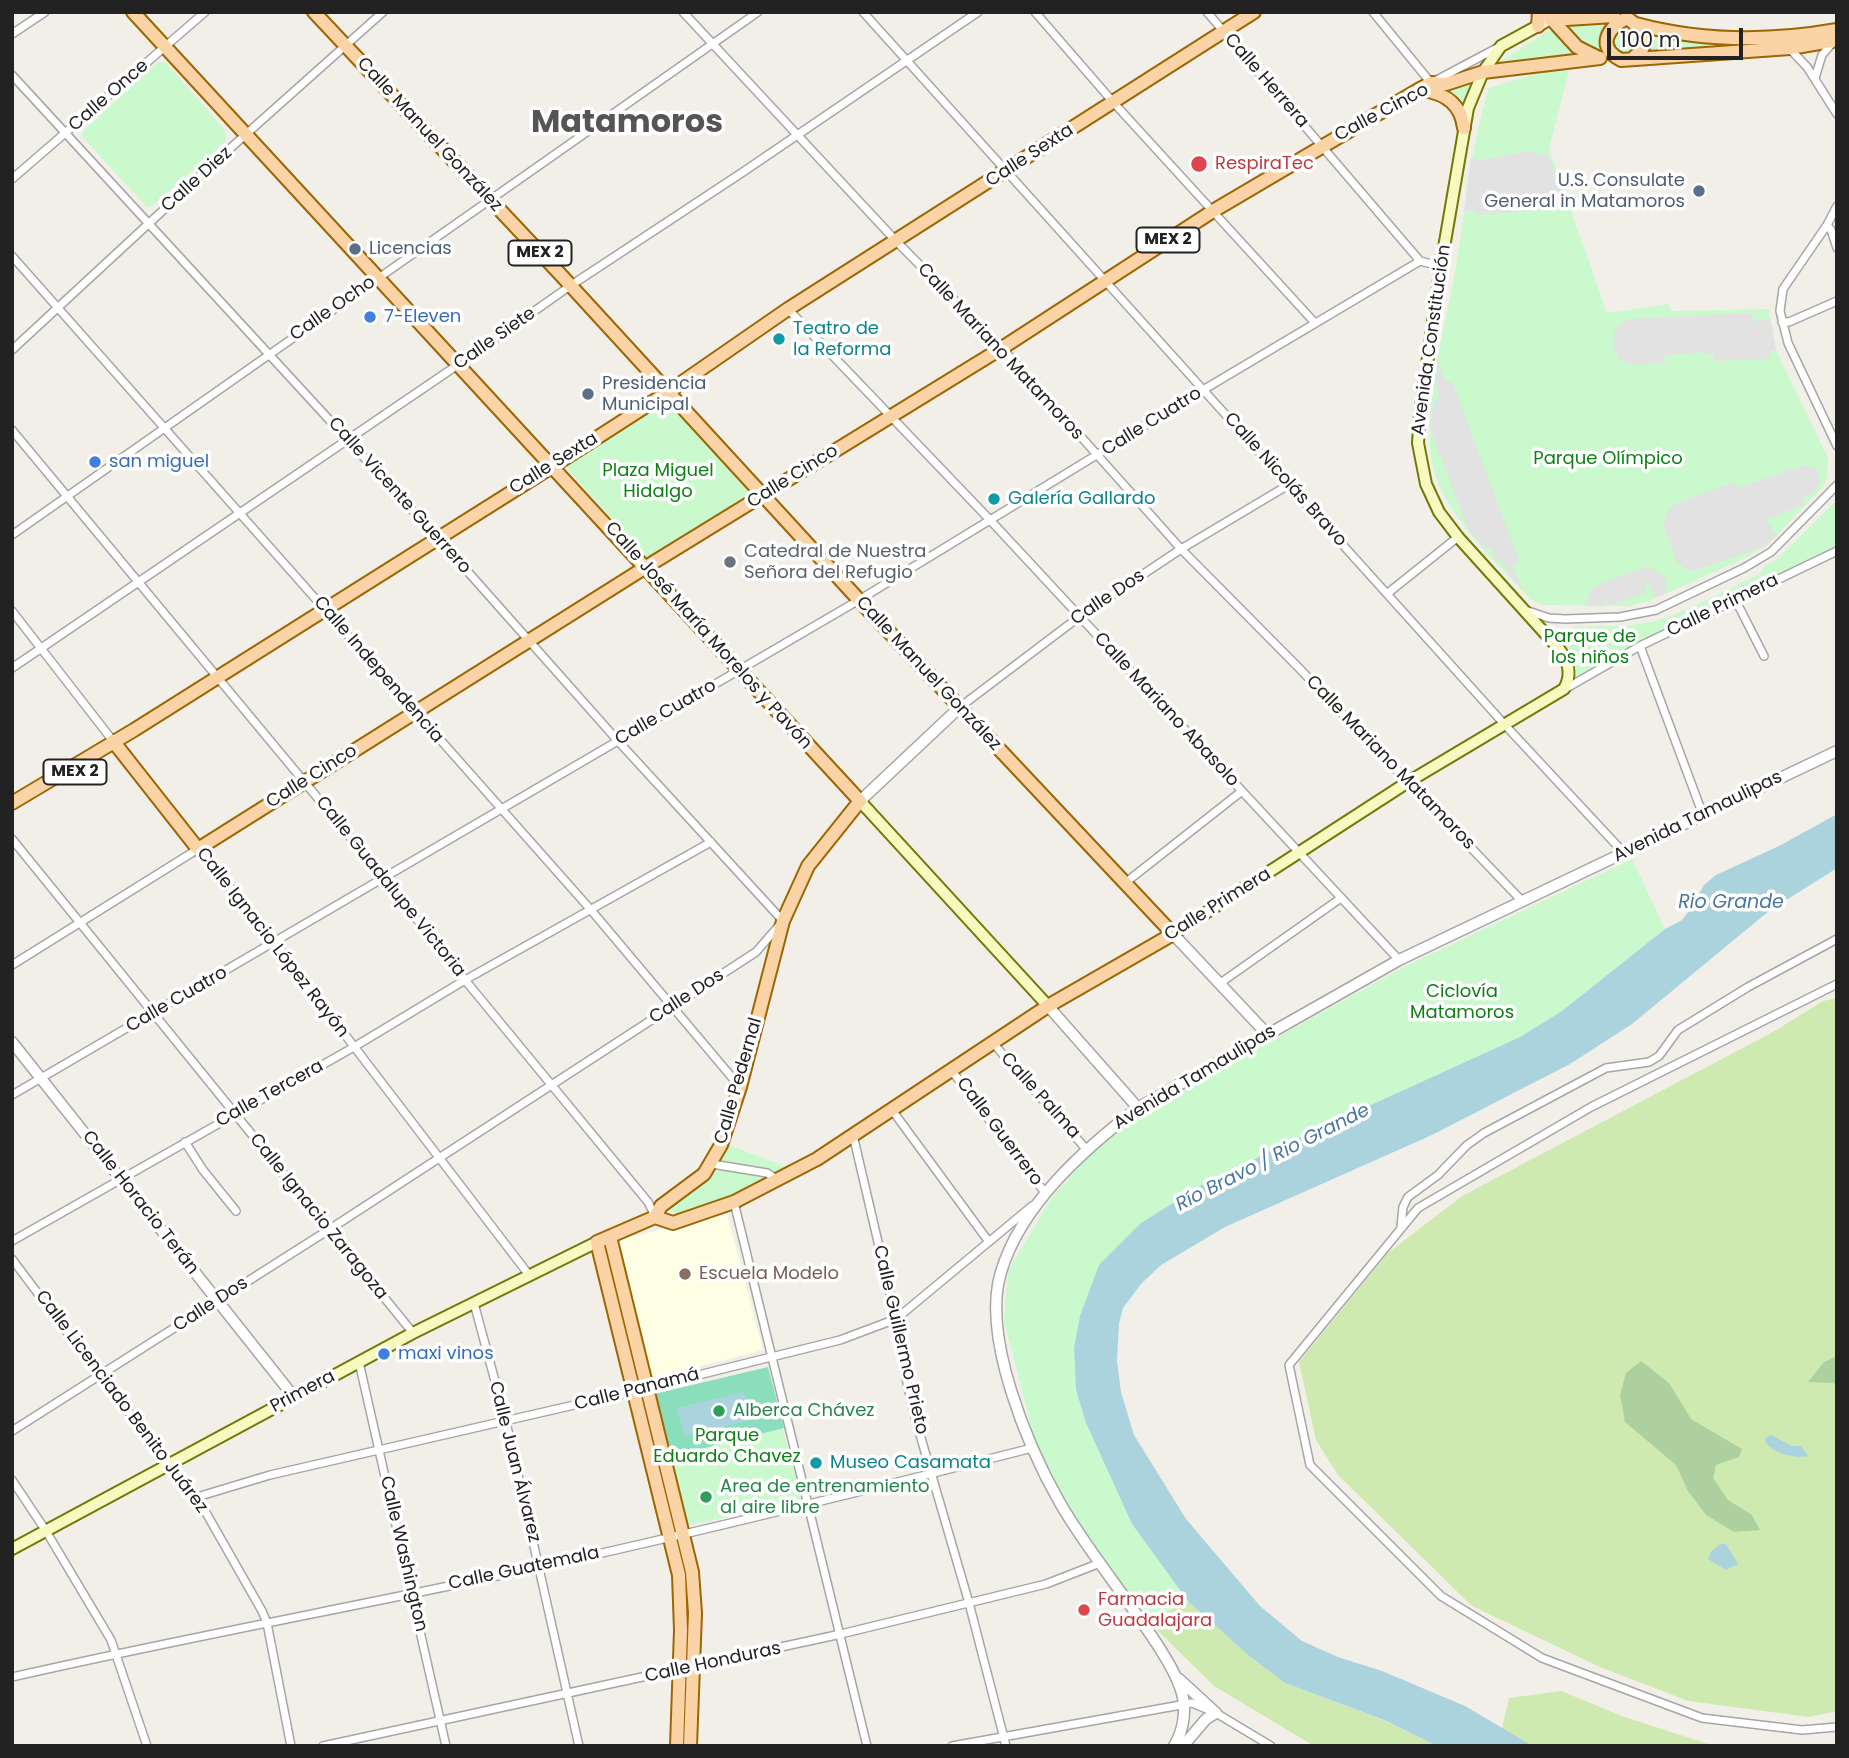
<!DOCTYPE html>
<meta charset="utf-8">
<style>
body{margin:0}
#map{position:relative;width:1849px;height:1758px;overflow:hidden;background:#f2efe9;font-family:Poppins,sans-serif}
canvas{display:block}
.frame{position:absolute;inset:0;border:14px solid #222;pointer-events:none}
.scale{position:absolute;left:1607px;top:28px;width:136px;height:32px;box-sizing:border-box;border:4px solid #222;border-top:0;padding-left:9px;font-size:21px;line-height:24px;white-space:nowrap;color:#222;-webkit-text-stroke:5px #fff;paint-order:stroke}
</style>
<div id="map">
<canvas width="1849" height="1758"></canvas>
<div class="frame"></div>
<div class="scale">100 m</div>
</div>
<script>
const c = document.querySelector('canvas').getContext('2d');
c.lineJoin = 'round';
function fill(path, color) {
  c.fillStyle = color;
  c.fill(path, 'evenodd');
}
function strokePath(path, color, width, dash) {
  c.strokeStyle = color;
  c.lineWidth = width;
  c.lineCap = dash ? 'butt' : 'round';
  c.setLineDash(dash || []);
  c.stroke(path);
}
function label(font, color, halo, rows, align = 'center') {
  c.font = font + ' Poppins,sans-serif';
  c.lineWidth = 7;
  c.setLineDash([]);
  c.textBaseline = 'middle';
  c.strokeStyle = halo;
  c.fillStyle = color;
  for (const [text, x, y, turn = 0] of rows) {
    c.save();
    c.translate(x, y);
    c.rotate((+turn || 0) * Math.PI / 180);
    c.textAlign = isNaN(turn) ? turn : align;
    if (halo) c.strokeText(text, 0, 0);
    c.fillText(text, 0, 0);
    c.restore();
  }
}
const education = new Path2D(`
 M727,1214L763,1350L658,1377L653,1376L650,1372L618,1240Z`);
const grass = new Path2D(`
 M1837,998V1711L1809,1717L1688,1701L1600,1667L1472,1606L1338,1475L1316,1440L1299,1362L1388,1253L1462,1196L1773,1032L1823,1001Z
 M1188,1601L1248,1655L1285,1683L1383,1720L1437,1746H1314L1214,1686L1148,1621Z
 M1561,1691L1622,1716L1714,1746H1533L1502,1728L1509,1698Z`);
const forest = new Path2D(`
 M1837,1356V1385L1833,1383L1808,1382L1824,1362Z
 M1641,1361L1669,1383L1691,1419L1742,1449L1739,1457L1716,1465L1713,1478L1728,1500L1752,1515L1760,1530L1734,1532L1706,1515L1688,1491L1676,1465L1625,1422L1620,1395L1626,1373Z`);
const park = new Path2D(`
 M1591,23L1608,25L1605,52L1584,45L1566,24Z
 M1553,28L1580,54L1501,61Z
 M1614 41a12 12 0 1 1 24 0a12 12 0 1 1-24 0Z
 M1649,35L1735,48L1734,50L1649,52L1651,41Z
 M165,62L226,131V141L152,206L147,207L82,137L83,131L157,63Z
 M1553,69L1569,71L1549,148L1607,313L1669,304L1671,311L1769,309L1776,350L1828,458L1827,478L1823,487L1766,546L1743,559L1649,601L1629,606L1543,605L1530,599C1499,564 1452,523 1436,477C1418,426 1445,326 1455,272C1466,210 1470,148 1489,88Z
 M1477,77L1463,107L1443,88Z
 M667,403L751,493L649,559L565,467Z
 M1837,500V546L1644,639L1577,676L1572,653L1554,631C1584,623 1615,629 1645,623C1678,617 1727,589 1760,574L1765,565L1776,560Z
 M1632,859L1665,929L1562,1011L1520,1037L1281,1146L1200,1186L1141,1223L1080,1316L1074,1348L1076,1390L1086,1423L1132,1524L1188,1601L1148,1621L1067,1505L1037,1448L1004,1321L1008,1271L1051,1199L1090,1154L1142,1113L1402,968Z
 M729,1145L789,1168L730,1200L676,1214L669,1208L716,1172Z
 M766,1372L803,1500L685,1526L655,1397Z`);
const pitch = new Path2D(`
 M768,1367L784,1428L669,1457L654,1394Z`);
const parking = new Path2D(`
 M1531,151L1537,156L1548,153L1567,208L1476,215L1474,210L1464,211L1471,158L1480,160Z
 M1752,313L1753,321L1771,320L1776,350L1769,351V359L1714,361V355L1700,352L1664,356L1665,363L1630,365L1619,359L1614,347L1615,331L1621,323L1630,319Z
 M1438,363L1446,382L1452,381L1519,561L1513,564L1522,589L1508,574L1502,560L1496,561L1490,547L1485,548L1468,529L1430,428L1432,413L1439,392L1435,382Z
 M1805,465L1817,469L1820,483L1816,490L1803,498L1805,504L1766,520L1777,536L1766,546L1696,570L1689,571L1677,562L1664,528L1665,516L1673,505L1735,482L1738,488Z
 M1642,568H1652L1660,573L1665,579L1666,589L1663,595L1656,598L1650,585L1646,583L1644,584L1647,592L1609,606L1606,599L1604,606H1587L1590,590L1598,585Z`);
const water = new Path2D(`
 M1837,814V868L1769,911L1632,1024L1570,1064L1432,1135L1225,1227L1161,1265L1141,1284L1123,1308L1119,1324L1117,1361L1121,1392L1134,1435L1186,1519L1260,1606L1302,1641L1338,1657L1382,1671L1465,1706L1533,1746H1437L1384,1720L1285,1683L1248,1655L1188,1601L1132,1524L1086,1423L1076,1390L1074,1348L1080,1316L1099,1265L1141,1223L1200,1186L1281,1146L1520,1037L1562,1011L1665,929L1682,920L1692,907L1704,885L1716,875L1781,845Z
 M744,1392L751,1420L684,1436L677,1408Z
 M1771,1435L1792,1446H1801L1809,1456C1795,1459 1769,1453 1764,1439Z
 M1720,1544H1726L1738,1564L1726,1570L1708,1559L1710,1553Z`);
const minor = new Path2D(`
 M683,12L896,241L1002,348L1181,549L1298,667L1522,901
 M863,12L1505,725L1624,853
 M1035,12L1113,102L1315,323
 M1207,12L1420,261L1440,266
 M1373,12L1431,83L1497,48
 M12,34L45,12
 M1790,49L1807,67L1837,114
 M12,75L438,538L618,741L783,921L756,952L330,1229L12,1431
 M1815,78L1822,55L1834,41
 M12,179L205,12
 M1837,206L1827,225L1783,289L1780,311L1788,343L1837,446
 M1827,225L1831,230L1837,248
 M12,256L591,910L740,1087
 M788,309L991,521L1399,960
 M1782,322H1789L1837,301
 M12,350L225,153L383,12
 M12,430L385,879L465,980L648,1202L655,1216
 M12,535L758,12
 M1388,593L1458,537
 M1735,599L1764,656
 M12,611L113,741
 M1528,611L1549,618L1565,619L1620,617L1656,610L1744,568L1771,552L1837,485
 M1640,646L1703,815
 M12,668L459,364L570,286L743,172L978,12
 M1565,689L1640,646L1837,551
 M960,707L1079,617L1181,549L1290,484
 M12,839L413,1333
 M1125,883L1242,791
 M12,965L198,849L274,942L529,1275
 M1219,984L1341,898
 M1837,984L1591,1107L1418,1208L1289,1365L1310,1465L1441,1596L1542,1658L1702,1718L1802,1730L1837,1727
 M993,1043L1086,1149
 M952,1071L1046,1194
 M12,1095L859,600L1203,390L1420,261
 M892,1110L989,1242
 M853,1135L896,1319L905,1374L916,1421L969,1603L1006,1746
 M185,1142L203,1170L236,1211
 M712,1164L767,1173L778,1180
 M734,1202C779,1383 824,1564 867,1746
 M1401,1226L1403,1207L1408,1197L1438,1175L1467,1145L1484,1133L1606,1068L1649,1062L1659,1056L1678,1030L1748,987L1837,939
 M12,1241L354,1047L465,980L711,842
 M12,1259L100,1376L197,1497L262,1611L267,1623L291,1746
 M474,1303L506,1422L579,1746
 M359,1362L446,1746
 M646,1388L840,1340L896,1319L1032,1206
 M12,1480L46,1531L111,1640L147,1746
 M197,1497L270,1475L635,1391
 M12,1677C187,1637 364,1605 539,1567C705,1531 868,1490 1032,1448
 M323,1746L841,1634L1046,1584L1100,1563
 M952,1746L1192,1703L1216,1713L1271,1746`);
const tertiary = new Path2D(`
 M860,801L960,707
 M1173,934L1267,1034
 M1048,1006L1138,1108
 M12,1042L294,1397
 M1179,1679L1216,1713L1206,1719L1183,1746
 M1174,1746C1184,1730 1187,1708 1181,1690C1172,1661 1138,1617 1120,1591C1099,1562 1078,1534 1060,1503C1028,1447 981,1336 1001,1272C1021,1205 1084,1149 1138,1108L1399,960L1837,751`);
const secondary = new Path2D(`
 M860,801L1048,1006
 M1173,934L1408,782L1564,689C1572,675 1569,663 1560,650L1458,537L1439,512L1426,484L1418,443L1420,414L1441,265L1468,108L1483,72L1501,46L1545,22
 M12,1549L413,1333L597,1242`);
const primary = new Path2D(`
 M133,12L860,801L808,866L783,921L740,1087L721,1145L704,1174L661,1206L655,1217
 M314,12L560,274L859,600L1173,934L1048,1006L817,1159L734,1202L673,1223L655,1217L597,1242L679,1575L681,1630L677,1746
 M1545,12L1577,47L1597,57
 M1551,20L1614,16
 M1636,24C1703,42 1769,42 1837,30
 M1538,26L1539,12
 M1634,57C1653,44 1642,28 1627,18C1607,28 1596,47 1621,60L1790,48L1837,40
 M1424,90C1446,94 1461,104 1464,128
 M113,741L198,849L646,567L1002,348L1213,211L1420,89L1431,83L1446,84L1483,72L1600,58
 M12,803L134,730L553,466L668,392L788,309L1254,12
 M610,1237L692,1572L695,1613L690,1746`);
const markers = [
 [1199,164,9,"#e0444e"],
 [1699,191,7,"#5c6f8a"],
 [355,249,7,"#5c6f8a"],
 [370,317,7,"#3f7fe0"],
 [779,339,7,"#0f9aa8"],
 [588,394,7,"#5c6f8a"],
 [95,462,7,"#3f7fe0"],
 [994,499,7,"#0f9aa8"],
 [730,562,7,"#6b7280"],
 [685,1274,7,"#8d6e63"],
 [384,1354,7,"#3f7fe0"],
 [719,1411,7,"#2e9e5b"],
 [816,1463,7,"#0f9aa8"],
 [706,1497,7,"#2e9e5b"],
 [1084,1610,7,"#e0444e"]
];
const shields = [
 [1168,240,63],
 [540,253,63],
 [75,772,63]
];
const shieldNames = [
 ["MEX 2",1168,240],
 ["MEX 2",540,253],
 ["MEX 2",75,772]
];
const streetNames = [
 ["Calle Herrera",1266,81,49],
 ["Calle Once",109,96,-41],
 ["Calle Cinco",1382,113,-28],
 ["Calle Manuel González",429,135,47],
 ["Calle Sexta",1030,156,-33],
 ["Calle Diez",197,180,-42],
 ["Calle Ocho",333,309,-35],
 ["Calle Siete",495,339,-35],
 ["Avenida Constitución",1432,340,-82],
 ["Calle Mariano Matamoros",1000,352,47],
 ["Calle Cuatro",1152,422,-32],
 ["Calle Sexta",554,464,-32],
 ["Calle Cinco",793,477,-32],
 ["Calle Nicolás Bravo",1285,480,48],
 ["Calle Vicente Guerrero",399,496,48],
 ["Calle Dos",1108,598,-34],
 ["Calle Primera",1723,606,-26],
 ["Calle José María Morelos y Pavón",708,636,48],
 ["Calle Independencia",378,670,49],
 ["Calle Manuel González",928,674,47],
 ["Calle Mariano Abasolo",1166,710,47],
 ["Calle Cuatro",666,713,-30],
 ["Calle Mariano Matamoros",1390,763,46],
 ["Calle Cinco",312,777,-32],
 ["Avenida Tamaulipas",1698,817,-26],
 ["Calle Guadalupe Victoria",390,887,51],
 ["Calle Primera",1218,905,-32],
 ["Calle Ignacio López Rayón",272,943,52],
 ["Calle Dos",687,997,-33],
 ["Calle Cuatro",177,1000,-30],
 ["Avenida Tamaulipas",1195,1078,-31],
 ["Calle Pedernal",739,1081,-74],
 ["Calle Tercera",270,1094,-29],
 ["Calle Palma",1040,1096,48],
 ["Calle Guerrero",999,1132,53],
 ["Calle Horacio Terán",140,1203,52],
 ["Calle Ignacio Zaragoza",318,1217,51],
 ["Calle Dos",211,1305,-33],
 ["Calle Guillermo Prieto",900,1340,77],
 ["Calle Panamá",637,1390,-14],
 ["Primera",303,1392,-28],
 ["Calle Licenciado Benito Juárez",121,1402,53],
 ["Calle Juan Álvarez",514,1462,76],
 ["Calle Washington",403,1554,77],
 ["Calle Guatemala",524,1569,-12],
 ["Calle Honduras",713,1663,-12]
];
const healthNames = [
 ["RespiraTec",1215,164],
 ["Farmacia",1098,1600],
 ["Guadalajara",1098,1621]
];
const serviceNames = [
 ["U.S. Consulate",1685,181,"right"],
 ["General in Matamoros",1685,202,"right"],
 ["Licencias",369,249],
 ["Presidencia",602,384],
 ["Municipal",602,405]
];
const shopNames = [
 ["7-Eleven",384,317],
 ["san miguel",109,462],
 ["maxi vinos",398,1354]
];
const cultureNames = [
 ["Teatro de",793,329],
 ["la Reforma",793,350],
 ["Galería Gallardo",1008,499],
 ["Museo Casamata",830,1463]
];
const parkNames = [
 ["Parque Olímpico",1608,459],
 ["Plaza Miguel",658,471],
 ["Hidalgo",658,492],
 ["Parque de",1590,637],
 ["los niños",1590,658],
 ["Ciclovía",1462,992],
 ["Matamoros",1462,1013],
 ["Parque",727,1436],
 ["Eduardo Chavez",727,1457]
];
const worshipNames = [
 ["Catedral de Nuestra",744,552],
 ["Señora del Refugio",744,573]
];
const educationNames = [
 ["Escuela Modelo",699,1274]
];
const leisureNames = [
 ["Alberca Chávez",733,1411],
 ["Area de entrenamiento",720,1487],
 ["al aire libre",720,1508]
];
const waterNames = [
 ["Rio Grande",1731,903],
 ["Río Bravo / Rio Grande",1273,1158,-27]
];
const townNames = [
 ["Matamoros",627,124]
];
fill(education, '#fefee5');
fill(grass, '#ceeab1');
fill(forest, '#aed09f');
fill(park, '#c9f9cc');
fill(pitch, '#8adebc');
fill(parking, '#e2e2e2');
fill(water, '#abd3de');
strokePath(minor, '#a6a6a6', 10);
strokePath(tertiary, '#a6a6a6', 13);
strokePath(secondary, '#707a07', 14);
strokePath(primary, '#9c6603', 16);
strokePath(minor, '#fff', 7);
strokePath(tertiary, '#fff', 10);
strokePath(secondary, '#f7f9c0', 10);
strokePath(primary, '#fad4a6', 12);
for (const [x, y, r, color] of markers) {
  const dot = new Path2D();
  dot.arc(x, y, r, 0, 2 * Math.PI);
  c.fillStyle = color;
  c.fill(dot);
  strokePath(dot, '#fff', 2.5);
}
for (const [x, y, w] of shields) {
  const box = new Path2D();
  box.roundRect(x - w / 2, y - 12.5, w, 25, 5);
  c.fillStyle = '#fff';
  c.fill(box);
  strokePath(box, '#222', 2);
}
label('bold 16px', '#222', null, shieldNames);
label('18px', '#222', '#fff', streetNames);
label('18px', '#be3a42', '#fff', healthNames, 'left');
label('18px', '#4e5e75', '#fff', serviceNames, 'left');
label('18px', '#366cbe', '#fff', shopNames, 'left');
label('18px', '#0d838f', '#fff', cultureNames, 'left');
label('18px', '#0e8116', '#fff', parkNames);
label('18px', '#5b616d', '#fff', worshipNames, 'left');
label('18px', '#785e54', '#fff', educationNames, 'left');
label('18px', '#27864d', '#fff', leisureNames, 'left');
label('italic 19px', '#4977a1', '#fff', waterNames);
label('bold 32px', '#555', '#fff', townNames);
</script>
